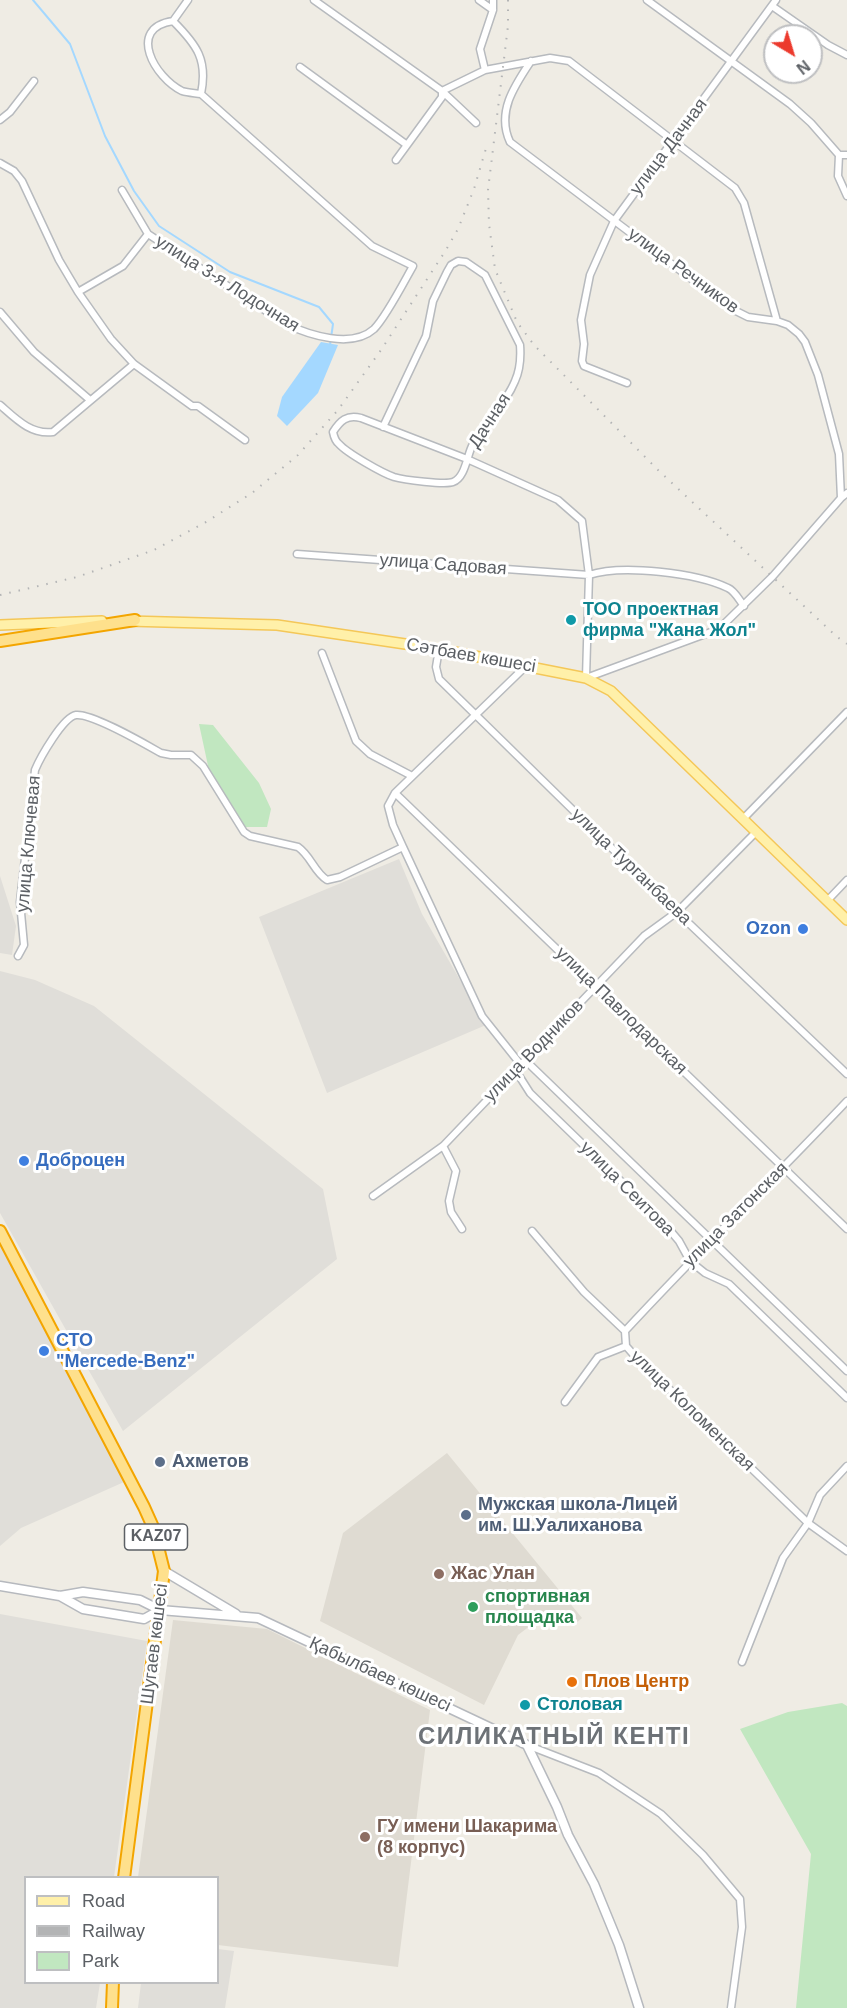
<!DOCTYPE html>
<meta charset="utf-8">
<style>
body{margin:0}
#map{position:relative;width:847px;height:2008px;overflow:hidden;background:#efece4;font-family:Helvetica,sans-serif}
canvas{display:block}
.legend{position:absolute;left:24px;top:1876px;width:195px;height:108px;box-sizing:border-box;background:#fff;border:2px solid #bebfc1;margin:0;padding:8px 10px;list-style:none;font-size:18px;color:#5c6065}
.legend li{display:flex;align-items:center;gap:12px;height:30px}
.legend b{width:30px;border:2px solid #bebfc1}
.north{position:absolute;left:763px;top:24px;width:60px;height:60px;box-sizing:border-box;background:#fff;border:2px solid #bebfc1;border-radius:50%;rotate:142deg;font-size:16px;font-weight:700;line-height:24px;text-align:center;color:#5c6065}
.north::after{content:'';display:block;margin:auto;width:21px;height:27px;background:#ec3a2d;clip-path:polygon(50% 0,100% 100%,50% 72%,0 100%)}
</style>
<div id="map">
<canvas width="847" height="2008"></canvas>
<ul class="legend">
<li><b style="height:8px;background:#fff0a9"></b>Road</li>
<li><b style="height:8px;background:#b3b4b5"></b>Railway</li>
<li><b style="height:16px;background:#c1e7c0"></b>Park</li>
</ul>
<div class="north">N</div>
</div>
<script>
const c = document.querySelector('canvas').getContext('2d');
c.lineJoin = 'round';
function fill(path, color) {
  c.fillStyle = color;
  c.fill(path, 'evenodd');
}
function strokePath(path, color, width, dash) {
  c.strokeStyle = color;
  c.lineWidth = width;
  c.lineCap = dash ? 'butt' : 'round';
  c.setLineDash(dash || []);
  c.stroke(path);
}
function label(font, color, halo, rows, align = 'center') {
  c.font = font + ' Helvetica,sans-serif';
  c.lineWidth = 6;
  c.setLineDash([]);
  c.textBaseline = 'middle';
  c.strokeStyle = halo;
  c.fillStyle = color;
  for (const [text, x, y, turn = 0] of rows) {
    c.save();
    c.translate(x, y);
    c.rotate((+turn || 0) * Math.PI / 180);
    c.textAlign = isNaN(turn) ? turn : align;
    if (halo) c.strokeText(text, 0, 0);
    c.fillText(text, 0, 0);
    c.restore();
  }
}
const industrial = new Path2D(`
 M399,859L422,914L486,1025L327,1093L259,917Z
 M0,876L16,926L12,955L0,953Z
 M0,971L35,980L94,1006L323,1189L337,1259L123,1431L0,1213Z
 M0,1232L106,1440L124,1482L21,1528L0,1546Z
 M0,1614L147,1641L114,1877L26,1878V1982L100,1983L96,2008H0Z
 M218,1949L234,1951L225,2008H138L141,1983L218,1982Z`);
const education = new Path2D(`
 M447,1453L582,1618L574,1625L566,1616L555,1624L543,1616L518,1635L484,1705L320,1621L343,1533Z
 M173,1620L267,1629L430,1710L398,1967L218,1945V1878L138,1877Z`);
const green = new Path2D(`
 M199,724L213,725L259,783L271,809L267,827H242L210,775Z
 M842,1703L847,1706V2008H796L811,1854L740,1729L788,1712Z`);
const water = new Path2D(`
 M321,342L338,345L318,393L287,426L277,416L282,397Z`);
const stream = new Path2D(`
 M33,0L70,44L105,136L134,191L159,226L230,272L319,307L333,324L330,345`);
const street = new Path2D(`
 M314,0L442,91L485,70L550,58L569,61L735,188L744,203L777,321
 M479,0L493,10
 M647,0L790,104L811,123L839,155H847
 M772,6L828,45L847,55
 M173,21C197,45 208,60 201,94C195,93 188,93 182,91C155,78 126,28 173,21Z
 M173,21L188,0
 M531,61C515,85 496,112 510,142L730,308L748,317L777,321L788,325L799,334L805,342L818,375L839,454L841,498
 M300,67L407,145L442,97V91
 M485,70L480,49L493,10V0
 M442,91L476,123
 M0,120L10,112L34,81
 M839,155L838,176L847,196
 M396,160L407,145
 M0,163L14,171L22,181L59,260L78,292L111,339L134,364L192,406H198L245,440
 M122,190L148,234L286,324C309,335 352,349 374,329C386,317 404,282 413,266L372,246L201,94
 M78,292L123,266L148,234
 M0,312L34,352L90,400
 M627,383L584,366L582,361L584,344L581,320L590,275L614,221L776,0
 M0,405C16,419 31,435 53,432L134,364
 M383,427L426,336L433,301L447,272L451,265L458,261L466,262L485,275L520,345C521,358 520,370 515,381C505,406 483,423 472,446C467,456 465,478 453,482C445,485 404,480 394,477C382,473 347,453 339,444C335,441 334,437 333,432C340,421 347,414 361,418L467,459L558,500L582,521L589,575L586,678L719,629L773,576L841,498L847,493
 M297,554L589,575C622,564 697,573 728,588C735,591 739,600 744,606
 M439,649L436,667L439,679L677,912L847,1074
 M322,653L356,741L370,754L412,776
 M395,793L847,1229
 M743,819L847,712
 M827,901L847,880
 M18,956L24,945L20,902L35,770C40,758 63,717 76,715C92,713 145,744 161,753L171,755H191L203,766L244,832L250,836L298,847C311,856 314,872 327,880L340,877L403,847
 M526,1061L847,1371
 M521,1065L482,1016L403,847L393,825L388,806L395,793L526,666
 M516,1071L530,1093L663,1222L679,1241L690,1261L705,1273L729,1284L847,1398
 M443,1146L456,1171L449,1201L451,1212L462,1229
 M373,1196L443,1146L644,936L677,912L756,832
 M532,1231L584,1292L625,1331L626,1346L633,1354L808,1523L847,1551
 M625,1331C697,1253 774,1178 847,1101
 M565,1402L598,1357L626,1346
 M742,1662L783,1558L808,1523L820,1495L847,1466
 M527,1745L599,1773L661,1814L703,1855L740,1899L742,1927L731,2008`);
const secondary = new Path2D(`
 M164,1571L236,1614
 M0,1586L60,1596L83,1592L140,1600L160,1610L258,1618L527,1745L557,1807L568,1835L594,1884L619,1945L639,2008
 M60,1596L83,1609L144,1619L160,1610`);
const primary = new Path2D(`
 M128,621L277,625L439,649L586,678L611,691L847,920
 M0,625L102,621`);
const highway = new Path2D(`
 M0,641L135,620
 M0,1231L144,1507L153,1527L164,1571L124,1878
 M112,2008L113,1982`);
const rail = new Path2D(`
 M508,0V26L488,190L489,224L495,269L517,322L534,345L658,470L836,636L847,644
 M0,595L77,577L154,550L206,522L252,493L298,455L338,410L381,350L446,250L458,229L474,189L487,145`);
const markers = [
 [571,620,6,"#0f9aa8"],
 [803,929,6,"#3f7fe0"],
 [24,1161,6,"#3f7fe0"],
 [44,1351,6,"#3f7fe0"],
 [160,1462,6,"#5c6f8a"],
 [466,1515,6,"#5c6f8a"],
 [439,1574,6,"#8d6e63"],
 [473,1607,6,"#2e9e5b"],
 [572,1682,6,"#e8710a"],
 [525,1705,6,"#0f9aa8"],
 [365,1837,6,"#8d6e63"]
];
const shields = [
 [156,1537,63]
];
const shieldNames = [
 ["KAZ07",156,1537]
];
const streetNames = [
 ["улица Дачная",669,147,-53],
 ["улица Речников",683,271,36],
 ["улица 3-я Лодочная",227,284,32],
 ["Дачная",490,421,-57],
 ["улица Садовая",443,565,4],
 ["Сәтбаев көшесі",471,656,10],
 ["улица Ключевая",29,844,-85],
 ["улица Турганбаева",631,867,44],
 ["улица Павлодарская",621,1011,44],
 ["улица Водников",534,1051,-46],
 ["улица Сеитова",627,1189,45],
 ["улица Затонская",736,1215,-45],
 ["улица Коломенская",692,1411,44],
 ["Шугаев көшесі",155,1644,-83],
 ["Қабылбаев көшесі",380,1675,25]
];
const cultureNames = [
 ["ТОО проектная",583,610],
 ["фирма \"Жана Жол\"",583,631],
 ["Столовая",537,1705]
];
const shopNames = [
 ["Ozon",791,929,"right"],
 ["Доброцен",36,1161],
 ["СТО",56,1341],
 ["\"Mercede-Benz\"",56,1362]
];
const serviceNames = [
 ["Ахметов",172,1462],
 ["Мужская школа-Лицей",478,1505],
 ["им. Ш.Уалиханова",478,1526]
];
const educationNames = [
 ["Жас Улан",451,1574],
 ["ГУ имени Шакарима",377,1827],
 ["(8 корпус)",377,1848]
];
const leisureNames = [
 ["спортивная",485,1597],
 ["площадка",485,1618]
];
const foodNames = [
 ["Плов Центр",584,1682]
];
const districtNames = [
 ["СИЛИКАТНЫЙ КЕНТІ",554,1737]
];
fill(industrial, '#e0ded9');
fill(education, '#dfdbd2');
fill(green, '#c1e7c0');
fill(water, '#a4d8ff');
strokePath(stream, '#a4d8ff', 2);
strokePath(street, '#b7babe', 9);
strokePath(secondary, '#b6b9be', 11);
strokePath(primary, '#f4c758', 12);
strokePath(highway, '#f3a500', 14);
strokePath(street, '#fff', 6);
strokePath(secondary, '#fff', 8);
strokePath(primary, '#fff0a9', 9);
strokePath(highway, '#fee08c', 10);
strokePath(rail, '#b3b4b5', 2, [1.5, 8]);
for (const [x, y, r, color] of markers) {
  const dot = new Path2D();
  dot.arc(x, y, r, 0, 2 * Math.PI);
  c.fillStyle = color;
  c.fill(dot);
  strokePath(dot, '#fff', 2);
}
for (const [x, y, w] of shields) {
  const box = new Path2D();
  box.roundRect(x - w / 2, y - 13, w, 26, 4.5);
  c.fillStyle = '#fff';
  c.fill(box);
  strokePath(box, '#5c6065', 1.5);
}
label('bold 16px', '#5c6065', null, shieldNames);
label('18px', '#5c6065', '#fff', streetNames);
label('bold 18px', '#0d838f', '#fff', cultureNames, 'left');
label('bold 18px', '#366cbe', '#fff', shopNames, 'left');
label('bold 18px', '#4e5e75', '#fff', serviceNames, 'left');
label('bold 18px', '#785e54', '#fff', educationNames, 'left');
label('bold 18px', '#27864d', '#fff', leisureNames, 'left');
label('bold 18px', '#c56008', '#fff', foodNames, 'left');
c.letterSpacing = '1.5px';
label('bold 24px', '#6d7277', '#fff', districtNames);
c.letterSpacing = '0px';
</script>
